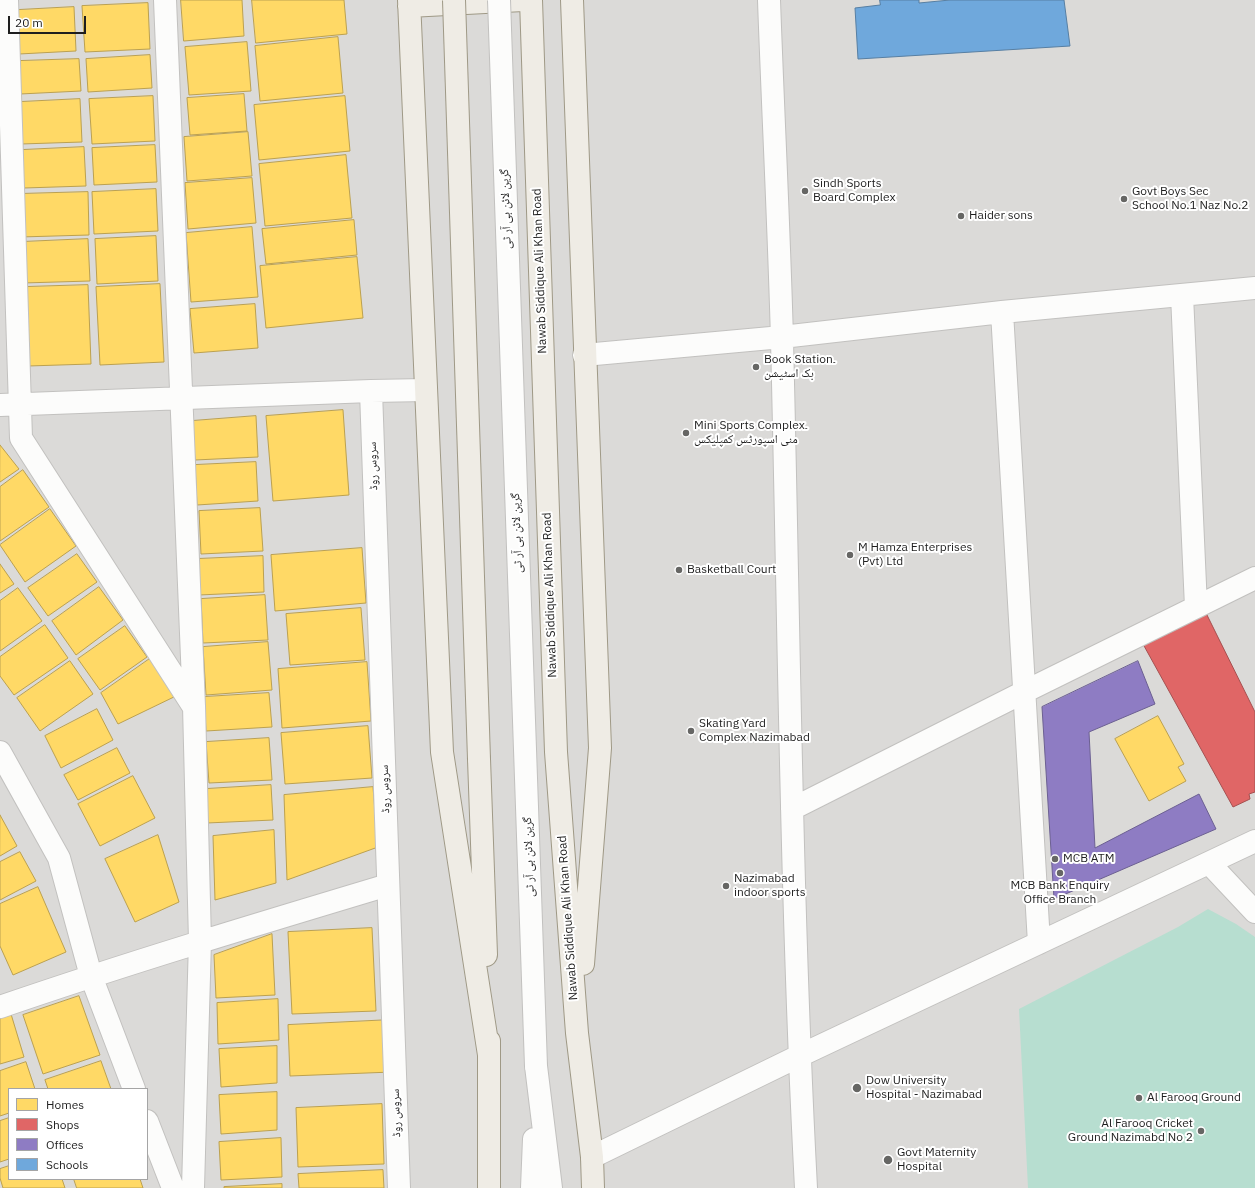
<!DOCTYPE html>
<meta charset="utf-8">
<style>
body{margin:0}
#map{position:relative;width:1255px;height:1188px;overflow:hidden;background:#ecebe7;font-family:"IBM Plex Sans",sans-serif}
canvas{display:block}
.legend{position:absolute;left:8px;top:1088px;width:140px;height:92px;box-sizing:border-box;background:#fff;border:1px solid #a5a5a5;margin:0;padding:5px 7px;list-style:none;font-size:12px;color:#1e1e1e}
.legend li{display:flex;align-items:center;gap:8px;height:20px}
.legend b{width:20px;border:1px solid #a5a5a5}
.scale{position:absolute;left:8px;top:16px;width:78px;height:18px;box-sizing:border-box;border:2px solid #1e1e1e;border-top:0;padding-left:5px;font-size:12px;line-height:14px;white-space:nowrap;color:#1e1e1e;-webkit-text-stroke:3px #fff;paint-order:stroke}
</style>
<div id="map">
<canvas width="1255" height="1188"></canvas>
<ul class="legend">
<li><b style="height:11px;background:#ffd966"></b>Homes</li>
<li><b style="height:11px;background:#e06666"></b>Shops</li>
<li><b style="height:11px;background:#8e7cc3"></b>Offices</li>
<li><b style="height:11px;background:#6fa8dc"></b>Schools</li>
</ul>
<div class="scale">20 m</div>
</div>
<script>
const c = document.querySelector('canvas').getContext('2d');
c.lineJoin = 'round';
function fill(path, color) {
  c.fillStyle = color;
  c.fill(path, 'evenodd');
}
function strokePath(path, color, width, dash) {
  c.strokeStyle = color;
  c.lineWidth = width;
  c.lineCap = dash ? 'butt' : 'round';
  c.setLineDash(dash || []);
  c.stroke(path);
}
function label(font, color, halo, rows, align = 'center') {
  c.font = font + ' "IBM Plex Sans","Noto Naskh Arabic",sans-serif';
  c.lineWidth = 4;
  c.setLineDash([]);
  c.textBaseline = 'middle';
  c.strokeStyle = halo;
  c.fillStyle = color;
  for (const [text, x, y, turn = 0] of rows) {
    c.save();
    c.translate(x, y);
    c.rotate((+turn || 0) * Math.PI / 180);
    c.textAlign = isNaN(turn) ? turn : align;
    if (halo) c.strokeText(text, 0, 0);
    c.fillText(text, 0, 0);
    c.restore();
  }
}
const residential = new Path2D(`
 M0,0H1255V1188H0ZM9,1089H147V1179H9Z`);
const pitch = new Path2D(`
 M1208,909L1236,924L1255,937V1188H1028L1019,1009L1178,927Z`);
const homes = new Path2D(`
 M181,0H242L244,36L184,41Z
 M252,0H344L347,34L256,43Z
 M148,3L150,49L85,52L82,6Z
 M74,7L76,51L19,54L18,10Z
 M338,37L343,93L260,101L255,46Z
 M247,42L251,91L189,95L185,47Z
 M150,55L152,88L88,92L86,59Z
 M79,59L81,91L20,94L19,61Z
 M244,94L247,131L190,135L187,98Z
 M153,96L155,141L92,144L89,99Z
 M345,96L350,151L259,160L254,105Z
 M80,99L82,142L21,144L20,102Z
 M248,132L252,176L187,181L184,137Z
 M155,145L157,182L94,185L92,148Z
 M84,147L86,186L24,188L22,150Z
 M346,155L352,218L265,226L259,164Z
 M252,178L256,223L188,229L185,183Z
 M156,189L158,231L94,234L92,192Z
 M88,192L89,235L20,237L18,194Z
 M354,220L357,255L266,264L262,229Z
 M252,227L258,297L191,302L186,233Z
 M156,236L158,281L97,284L95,239Z
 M88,239L90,281L23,283L21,242Z
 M357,257L363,318L266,328L260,266Z
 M160,284L164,362L100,365L96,287Z
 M88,285L91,364L28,366L25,287Z
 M255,304L258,348L194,353L190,309Z
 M343,410L349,495L273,501L266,416Z
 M256,416L258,457L195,460L192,421Z
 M0,445L19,469L0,482Z
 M256,462L258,501L197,505L195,465Z
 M23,470L49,507L0,541V487Z
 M260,508L263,551L201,554L199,511Z
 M50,509L76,546L25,582L0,545Z
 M362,548L366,603L275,611L271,555Z
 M77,554L97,582L48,616L28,588Z
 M263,556L264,592L199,595L197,559Z
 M0,564L14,584L0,593Z
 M99,587L123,620L76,655L52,621Z
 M18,588L42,621L0,651V601Z
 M265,595L268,640L203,643L201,599Z
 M361,608L365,660L290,665L286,614Z
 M45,625L68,658L14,695L0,676V657Z
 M125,626L147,657L100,690L78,659Z
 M268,642L272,690L206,695L203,647Z
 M151,658L178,695L118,724L101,693Z
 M70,661L93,694L40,731L17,698Z
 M367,662L371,721L282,728L278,669Z
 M269,693L272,727L206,731L204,697Z
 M97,709L113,740L61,768L45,736Z
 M1158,716L1184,764L1178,767L1186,781L1149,801L1115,739Z
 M368,726L372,778L285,784L281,733Z
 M269,738L272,780L209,783L206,742Z
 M117,748L130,773L78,800L64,775Z
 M133,776L155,818L100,846L78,804Z
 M271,785L273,820L207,823L206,789Z
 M373,787L378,847L287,880L284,795Z
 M0,815L17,846L0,856Z
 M274,830L276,883L215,900L213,836Z
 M158,835L179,902L135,922L105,859Z
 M20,852L36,881L0,900V862Z
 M38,887L66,952L13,975L0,946V904Z
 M372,928L376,1011L292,1014L288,932Z
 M272,934L275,995L216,998L214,955Z
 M79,996L100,1055L43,1074L23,1015Z
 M278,999L279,1040L218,1044L217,1003Z
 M11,1014L24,1057L0,1064V1018Z
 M390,1020L392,1072L290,1076L288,1025Z
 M277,1046V1083L221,1087L219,1049Z
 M101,1061L111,1089H48L45,1080Z
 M26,1062L35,1089H9V1113L0,1116V1071Z
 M277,1092V1130L221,1134L219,1095Z
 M382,1104L384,1164L298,1167L296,1108Z
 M9,1118V1159L0,1162V1121Z
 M281,1138L282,1177L221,1180L219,1142Z
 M9,1166V1179H62L65,1188H3L0,1178V1169Z
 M383,1170L384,1188H299L298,1174Z
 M74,1179H140L143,1188H77Z
 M282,1184V1188H224V1187Z`);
const shops = new Path2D(`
 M1206,613L1255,712V792L1249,794L1250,799L1233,807L1143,644Z`);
const offices = new Path2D(`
 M1138,661L1155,704L1089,732L1095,848L1199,794L1216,829L1054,899L1042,707Z`);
const schools = new Path2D(`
 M880,0H919V3L950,0H1064L1070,46L858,59L855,8L880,5Z`);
const minor = new Path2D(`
 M7,0L21,438L193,706
 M165,0L194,706L200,941L193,1188
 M769,0C773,113 779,227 782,340C789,623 791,906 806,1188
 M1182,295L1196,607
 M1002,312L1039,943
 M584,355L782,337L1002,312L1255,288
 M371,391L399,1188
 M0,405L371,391L426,390
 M0,752L59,858L91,976L134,1089
 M792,809L1024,692L1255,578
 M1209,863L1255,912
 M0,1007C128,963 258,924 388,885
 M536,1066L551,1188
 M147,1121L173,1188
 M592,1157L799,1056L1255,841
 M532,1188L534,1139`);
const major = new Path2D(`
 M409,0L442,752L489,1055
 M531,0L556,752L577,1033L592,1157L593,1188
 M572,0L600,748L583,964
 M409,6L523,0
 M479,759L486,955
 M489,1041V1188`);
const minorBridge = new Path2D(`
 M499,0L536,1066`);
const majorBridge = new Path2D(`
 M454,0L479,759`);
const markers = [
 [805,191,4,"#666664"],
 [1124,199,4,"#666664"],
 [961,216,4,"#666664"],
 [756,367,4,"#666664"],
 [686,433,4,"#666664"],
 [850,555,4,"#666664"],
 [679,570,4,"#666664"],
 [691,731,4,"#666664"],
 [1055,859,4,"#666664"],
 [1060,873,4,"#666664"],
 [726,886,4,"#666664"],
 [857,1088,5,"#666664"],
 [1139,1098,4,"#666664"],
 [1201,1131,4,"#666664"],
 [888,1160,5,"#666664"]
];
const poiNames = [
 ["Sindh Sports",813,184],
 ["Board Complex",813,198],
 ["Govt Boys Sec",1132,192],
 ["School No.1 Naz No.2",1132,206],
 ["Haider sons",969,216],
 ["Book Station۔",764,360],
 ["بک اسٹیشن",764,374],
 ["Mini Sports Complex۔",694,426],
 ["منی اسپورٹس کمپلیکس",694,440],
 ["M Hamza Enterprises",858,548],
 ["(Pvt) Ltd",858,562],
 ["Basketball Court",687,570],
 ["Skating Yard",699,724],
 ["Complex Nazimabad",699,738],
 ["MCB ATM",1063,859],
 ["Nazimabad",734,879],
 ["indoor sports",734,893],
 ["MCB Bank Enquiry",1060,886,"center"],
 ["Office Branch",1060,900,"center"],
 ["Dow University",866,1081],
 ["Hospital - Nazimabad",866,1095],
 ["Al Farooq Ground",1147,1098],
 ["Al Farooq Cricket",1193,1124,"right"],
 ["Ground Nazimabd No 2",1193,1138,"right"],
 ["Govt Maternity",897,1153],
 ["Hospital",897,1167]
];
const streetNames = [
 ["گرین لائن بی آر ٹی",506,209,-92],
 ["Nawab Siddique Ali Khan Road",540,271,-92],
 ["سروس روڈ",373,466,-92],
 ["گرین لائن بی آر ٹی",517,533,-92],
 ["Nawab Siddique Ali Khan Road",550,595,-92],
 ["سروس روڈ",385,789,-92],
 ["گرین لائن بی آر ٹی",529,857,-92],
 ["Nawab Siddique Ali Khan Road",568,918,-94],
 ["سروس روڈ",396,1113,-92]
];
fill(residential, '#dbdad8');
fill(pitch, '#b7ded0');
fill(homes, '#ffd966');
strokePath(homes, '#bca150', 1);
fill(shops, '#e06666');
strokePath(shops, '#a65050', 1);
fill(offices, '#8e7cc3');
strokePath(offices, '#6c6092', 1);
fill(schools, '#6fa8dc');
strokePath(schools, '#577fa3', 1);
strokePath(minor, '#c2c1bf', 24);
strokePath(major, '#9f9986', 24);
strokePath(minor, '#fcfcfb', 22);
strokePath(major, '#efece5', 22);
strokePath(minorBridge, '#c2c1bf', 24, []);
strokePath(majorBridge, '#9f9986', 24, []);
strokePath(minorBridge, '#fcfcfb', 22);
strokePath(majorBridge, '#efece5', 22);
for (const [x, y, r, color] of markers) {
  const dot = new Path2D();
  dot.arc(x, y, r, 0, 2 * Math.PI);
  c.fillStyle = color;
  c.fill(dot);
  strokePath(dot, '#fff', 1.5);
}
label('12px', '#1e1e1e', '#fff', poiNames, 'left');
label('12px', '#1e1e1e', '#fff', streetNames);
</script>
